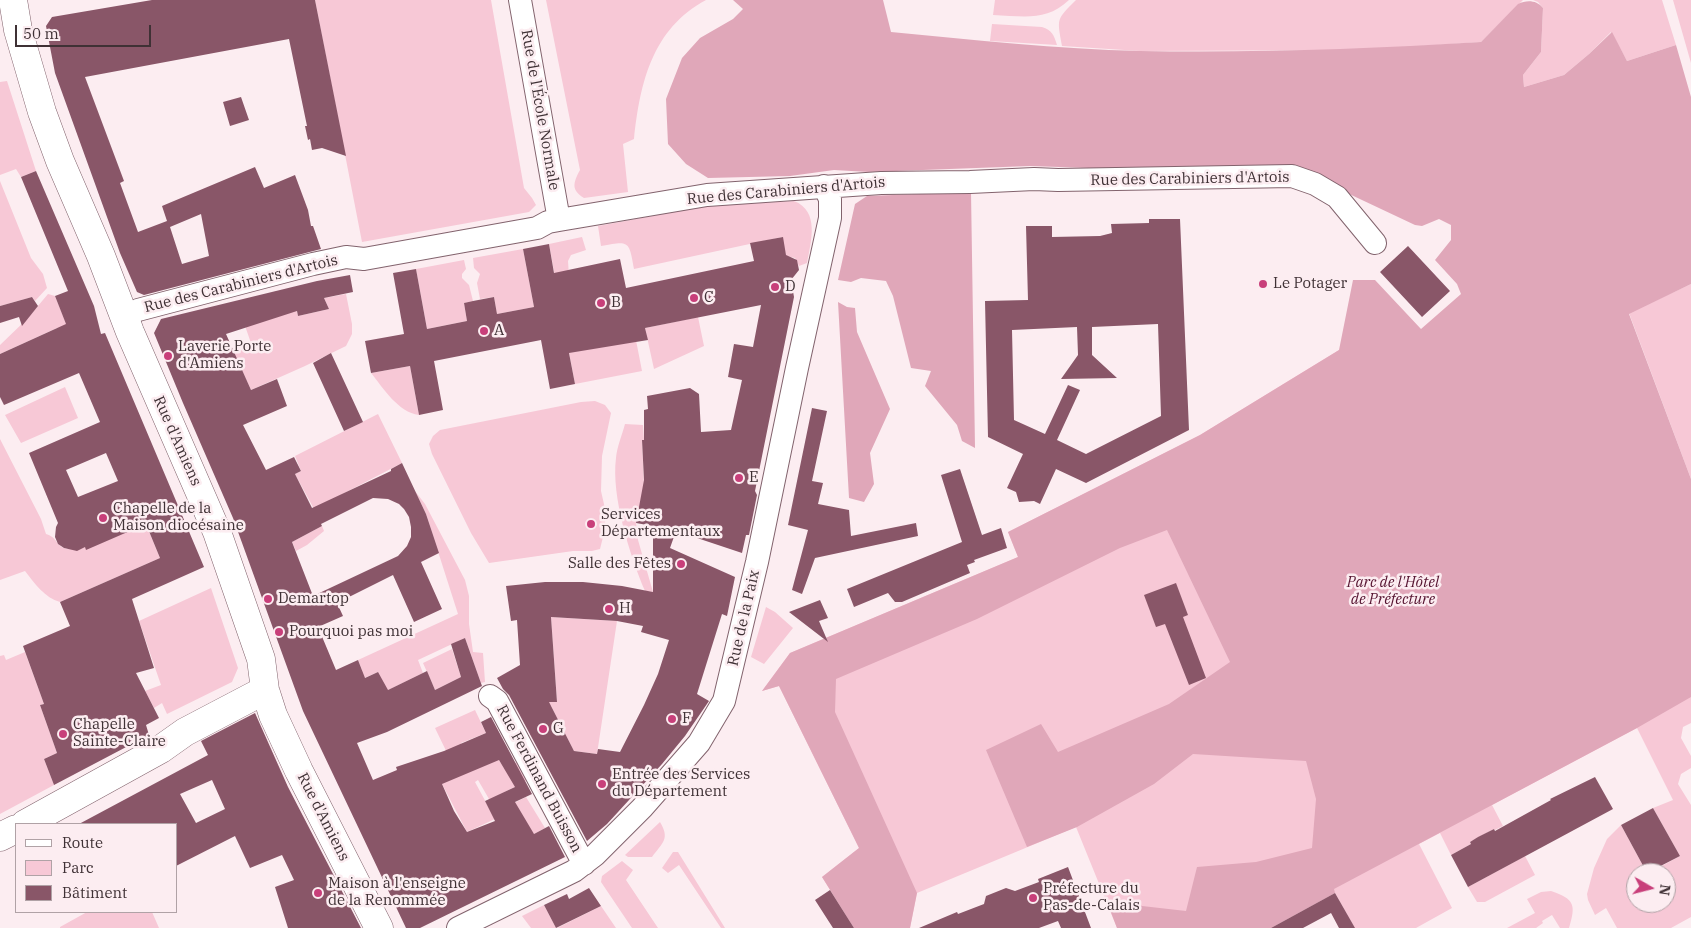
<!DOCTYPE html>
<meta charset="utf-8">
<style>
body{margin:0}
#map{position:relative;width:1691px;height:928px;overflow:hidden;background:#fcedf1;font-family:"IBM Plex Serif",serif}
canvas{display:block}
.legend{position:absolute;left:15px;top:823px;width:162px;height:90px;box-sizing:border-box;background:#fcedf1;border:1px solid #b0a2a6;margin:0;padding:6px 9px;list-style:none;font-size:15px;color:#3f3135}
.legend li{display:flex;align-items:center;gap:10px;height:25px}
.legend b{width:25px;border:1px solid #b0a2a6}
.north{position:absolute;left:1626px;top:863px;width:50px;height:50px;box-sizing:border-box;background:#fcedf1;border:1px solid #b0a2a6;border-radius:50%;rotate:98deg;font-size:14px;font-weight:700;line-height:20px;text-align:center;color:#3f3135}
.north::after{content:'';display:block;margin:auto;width:18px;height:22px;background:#c83f7a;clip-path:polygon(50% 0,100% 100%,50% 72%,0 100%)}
.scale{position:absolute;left:15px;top:25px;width:136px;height:22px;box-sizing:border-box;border:2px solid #3f3135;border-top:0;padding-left:6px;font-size:15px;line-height:18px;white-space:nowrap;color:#3f3135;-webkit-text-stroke:4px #fcedf1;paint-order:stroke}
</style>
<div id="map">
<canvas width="1691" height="928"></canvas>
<ul class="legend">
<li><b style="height:6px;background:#fff"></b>Route</li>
<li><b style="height:14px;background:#f7c8d6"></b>Parc</li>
<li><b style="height:14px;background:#895668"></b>Bâtiment</li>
</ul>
<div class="north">N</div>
<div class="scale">50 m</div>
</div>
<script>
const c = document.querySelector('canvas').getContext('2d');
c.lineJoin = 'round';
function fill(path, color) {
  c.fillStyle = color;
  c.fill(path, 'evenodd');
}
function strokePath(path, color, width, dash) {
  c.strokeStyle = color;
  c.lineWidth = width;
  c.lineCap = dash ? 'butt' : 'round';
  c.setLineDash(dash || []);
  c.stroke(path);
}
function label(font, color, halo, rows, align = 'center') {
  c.font = font + ' "IBM Plex Serif",serif';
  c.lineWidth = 5;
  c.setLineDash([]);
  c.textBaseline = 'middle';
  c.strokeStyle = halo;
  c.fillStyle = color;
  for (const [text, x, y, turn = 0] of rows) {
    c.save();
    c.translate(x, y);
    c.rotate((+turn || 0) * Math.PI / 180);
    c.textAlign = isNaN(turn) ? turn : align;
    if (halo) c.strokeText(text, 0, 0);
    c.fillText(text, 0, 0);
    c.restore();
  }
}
const green = new Path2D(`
 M315,0H491L524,188L532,198L536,205L529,212L362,242Z
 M546,0H706C652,29 640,83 634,139L623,144L628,192L584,198C571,190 573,183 580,170Z
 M995,0H1069C1046,22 1023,16 993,15Z
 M1076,0H1523L1481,42L1362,50L1140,51L1062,46C1057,18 1056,20 1076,0Z
 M1533,0H1662L1676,45L1627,61L1611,32L1589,54L1564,75L1524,87L1523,75L1541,52L1543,8L1538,2Z
 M1673,0H1691V63Z
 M992,24L1042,27C1052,30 1054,35 1057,45L990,41Z
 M7,81L36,171L21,177L16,169L0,175V82Z
 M0,181L31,258L43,274L47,288L35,301L32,297L0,306Z
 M794,201C820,211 811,242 807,263L799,266L795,258L786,256L782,237L634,269C629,240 629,241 601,246L598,226L706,206Z
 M582,237L586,250L571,255L568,261L570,291L558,294L549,244Z
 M523,249L534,307L497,314L494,297L480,299L477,283L480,274L474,268L473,258Z
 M464,260L466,269L462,274V278L469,285L473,301L464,303L467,321L427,329L416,269Z
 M1691,284V479L1629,313Z
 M48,294L55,296L72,338L57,328L0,354V345L27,319Z
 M346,294L352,324V334L346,346L305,366L251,390L234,353L252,346L243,320L295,305L298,316L329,309L324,298Z
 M698,317L704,346L654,369L645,328Z
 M634,330L642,371L575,384L567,342Z
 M1339,350L1691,672V723L1683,727L1681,738L1691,756V768L1681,774L1678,784L1691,805V917L1671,928H1617L1606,908L1595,915L1588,900L1587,894L1594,868L1607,839L1621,825L1647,873H1636V903H1666V873H1649L1680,856L1653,808L1673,800L1637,728L1492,805L1503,826L1495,830L1494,829L1470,842L1471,844L1451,855L1440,833L1419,844L1452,908L1416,928H1353L1354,927L1335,893L1271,928H1117L1076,827L917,893L910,928H854L822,877L859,848L779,686L762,691L790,653L1018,557L1008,532L1200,435Z
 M410,366L419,415C398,412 384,389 371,373Z
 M65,387L78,418L21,443L5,415Z
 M595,401L605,405L611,413L602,456L601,491L606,513L604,533L600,549L592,551H573L489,563L471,533L432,454L429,444L433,436L440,430L581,402Z
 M378,414L402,463L314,509L295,474L301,471L295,456Z
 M625,424L643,425L644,440H642L644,485L636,523L638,540L653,592L645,591C630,556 611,496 616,458C617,447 622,435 625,424Z
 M0,439L41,519L46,534C58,538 55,544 64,548C78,554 129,528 145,522L160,558L60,602C45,598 34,583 25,571L0,580Z
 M415,491L425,504L465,580L469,596V624L473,652L483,653L485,682L481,683L465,638L418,660L423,673L376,696L378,672L360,680L357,673L362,670L358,660L458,614L426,514Z
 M322,526L324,531L307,545L296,551L292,542Z
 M211,588L238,668L232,682L167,714L162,703L154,708L145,691L161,685L139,621Z
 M766,607L775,612L793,628L764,664L751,657Z
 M551,617L617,621L597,754L574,751L551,706H549V702L557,701Z
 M452,649L461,677L435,690L423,663Z
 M25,652L44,704L40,705L57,753L44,759L54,785L0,814V656L4,655L6,660Z
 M475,710L486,733L461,743L466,753L499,760L504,768L517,762L528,780L499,795L506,807L526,797L545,828L534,834L492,799H489L478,780L475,782L495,819L467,832L442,784L451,761L435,728Z
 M660,822C670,839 663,842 652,857H628L625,855Z
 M673,852H678L725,928H721L679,865L668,873L662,868Z
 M1525,856L1535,875L1485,902H1477L1468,887Z
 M622,861L633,870L626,880L658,928H632L601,882L602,876Z
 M1551,891C1575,899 1576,905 1569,928H1560L1552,915L1542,921L1543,923L1536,928H1507L1535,913L1527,899L1541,892Z
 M544,905L556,928H531L522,916Z
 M601,906L616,928H557Z
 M87,912H152L159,928H60V927Z`);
const forest = new Path2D(`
 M733,0H883L891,32C974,40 1057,49 1140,51C1254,53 1367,49 1481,42L1518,4C1527,0 1536,0 1543,8L1541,52L1523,75L1524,87L1564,75L1589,54L1612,32L1627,61L1676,45L1691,97V284L1629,314L1691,479V697L1637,728L1334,889L1335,893L1271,928H1117L1107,902L1186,911L1197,867L1256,862L1312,848L1316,799L1306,761L1193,754L1154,784L1077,827L1027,847L986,750L1041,724L1058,752L1169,704L1230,662L1167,530L1120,548L977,619L836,679L835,712L917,893L910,928H854L822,877L859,848L779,686L762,691L790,653L1018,557L1008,532L1200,435L1339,350L1353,280H1375L1421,329L1461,294L1457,284L1435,260L1451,240V225L1439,219L1422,226L1415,225L1345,192L1177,171L1030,166L869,172L834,170L790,176L708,178L686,164L668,144L666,99L682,58L700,38L733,19L743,9Z
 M971,192L975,448L962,441L957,425L925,386L931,371L911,368L893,296L886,281L861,278L851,282L838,280L855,204L867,196Z
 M838,302L847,307L855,308L857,332L890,409L870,453L874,484L864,502L849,498Z`);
const building = new Path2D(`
 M152,0H315L346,156L322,148L312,150L310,139L308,140L305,126H307L289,39L85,77L124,181L120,183L138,232L167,221L162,206L255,167L264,188L295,175L308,210L311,226H313L321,249L144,295L137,292L120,253L55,73L46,26L52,17ZM201,214L209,256L182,264L170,227Z
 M241,97L249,120L230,126L223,102Z
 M36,171L94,306L101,334L105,333L204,567L132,599L154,668L136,673L159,718L146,725L149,735L54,785L44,759L57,753L40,705L44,704L23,646L70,626L60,602L160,558L146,524L86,550L85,547L77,551L64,548L58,544L55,537L56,527L58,523L29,453L100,422L79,373L4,405L0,397V354L66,324L55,296L68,291L21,177ZM106,453L118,481L78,497L66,470Z
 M1149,219H1180L1189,430L1086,483L1056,469L1040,504L1034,501L1019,502L1016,492L1007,488L1023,454L988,437L985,301L1028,300L1026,226H1052V237L1100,236L1112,233L1111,224L1149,223ZM1158,324L1161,416L1086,454L1057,440L1080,390L1068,385L1045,434L1014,420L1012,330L1077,327L1078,355L1061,379L1117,378L1092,355V327Z
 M783,237L786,255L797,260L799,270L791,280L794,297L755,491L757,495L749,535H746L742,553L676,531L670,548L735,577L727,616L722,614L697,694L709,701L685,736L662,764L607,824L587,841L509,695L503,689L497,678L520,665L517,620L511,621L506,586L545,582H583L622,586L653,592V526L636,523L644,480L642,440H644V410L648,409L647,396L690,388L699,394L701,432L731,430L742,380L728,377L734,344L753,347L761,305L645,328L648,340L569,353L575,384L550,389L541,340L434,361L443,410L419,415L410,366L371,373L365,341L404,334L393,273L416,269L427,329L467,321L464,303L473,301L494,297L497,314L534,307L523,249L549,244L554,273L620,259L626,288L754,261L750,243ZM551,617L617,621L643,626L641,632L669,640L658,674L644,705L620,752L598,749L597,754L574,751L549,702H557Z
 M1408,246L1450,291L1422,317L1380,272Z
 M350,275L353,292L324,298L329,309L298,316L297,311L226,334L251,390L277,379L287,406L243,425L266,470L294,457L301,471L295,474L312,508L391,471V469L402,463L426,514L439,553L421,562L442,609L414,622L393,575L337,603L343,616L318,627L336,670L358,660L365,678L378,672L388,690L427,671L435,690L461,677L451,644L465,638L482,686L387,732L357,743L373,780L397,770L396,767L444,751L486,733L481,722L491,717L532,794L515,802L534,834L549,826L565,857L420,928H406L303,711L233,518L183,403L154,333L161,319L317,281ZM373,498L388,499L399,504L404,509L409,517L411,527V537L407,546L398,556L313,596L292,542L322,526L321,524ZM499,760L515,787L485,801L495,821L467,832L454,811L442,784Z
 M32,297L38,306L22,326L19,317L0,323V306Z
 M331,353L363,422L344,431L313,363Z
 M812,408L827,411L812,481L823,483L818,504L849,510L851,536L916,523L918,536L815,558L802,594L792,590L808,530L788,525Z
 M960,469L982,535L1001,528L1007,548L974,560L975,562L967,565L970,573L902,602H895L888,593L854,607L847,589L962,542L941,475Z
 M1176,583L1188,615L1183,617L1206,678L1189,685L1165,624L1156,627L1144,595Z
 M820,600L828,618L819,621L828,642L789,612Z
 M255,713L288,787L361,928H288L275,887L294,880L282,855L250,868L235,836L176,866V824H79L208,755L201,741ZM212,780L225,809L196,823L180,794Z
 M1595,777L1613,809L1468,887L1451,855L1471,844L1470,842L1478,837L1494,829L1495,831L1551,800L1550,799Z
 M1653,808L1680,856L1647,873L1621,825Z
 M1068,867L1091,928H1061L1058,921L1039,928H919L957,912L958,914L984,904L986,896L1006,888L1015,891L1039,882L1038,879Z
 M589,888L601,906L556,928L544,905L567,894L569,899Z
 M830,890L854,928H833L815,900Z
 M1335,893L1355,928H1339L1331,913L1303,928H1271Z`);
const street = new Path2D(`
 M520,0L559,220
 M124,317L138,310L313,264L346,257L364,259L537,228L548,222L559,220L707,195L881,183L970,182L1034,179L1058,180L1292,176L1315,184L1337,197L1375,243
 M490,696L497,701L584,864
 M458,928L574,871L595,855L642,808L671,775L699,743L724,701L757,562L797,368L830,218V199L824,186`);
const secondary = new Path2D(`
 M13,0L18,30L42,112L60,161L101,256L130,332L217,532L261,659L265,690L273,715L299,771L379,928
 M25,824L161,749L185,732L265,690
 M0,837L16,829`);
const markers = [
 [1263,284,5,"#c83f7a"],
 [775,287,5,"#c83f7a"],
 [694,298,5,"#c83f7a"],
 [601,303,5,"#c83f7a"],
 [484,331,5,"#c83f7a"],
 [168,356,5,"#c83f7a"],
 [739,478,5,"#c83f7a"],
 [103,518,5,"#c83f7a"],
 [591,524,5,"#c83f7a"],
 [681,564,5,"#c83f7a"],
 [268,599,5,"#c83f7a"],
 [609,609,5,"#c83f7a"],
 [279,632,5,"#c83f7a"],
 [672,719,5,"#c83f7a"],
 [543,729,5,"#c83f7a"],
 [63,734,5,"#c83f7a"],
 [602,784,5,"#c83f7a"],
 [318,893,5,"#c83f7a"],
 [1033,898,5,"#c83f7a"]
];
const streetNames = [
 ["Rue de l'École Normale",540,110,80],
 ["Rue des Carabiniers d'Artois",1190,179,-1],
 ["Rue des Carabiniers d'Artois",786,191,-5],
 ["Rue des Carabiniers d'Artois",241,284,-14],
 ["Rue d'Amiens",177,441,66],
 ["Rue de la Paix",744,618,-77],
 ["Rue Ferdinand Buisson",539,779,62],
 ["Rue d'Amiens",323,817,63]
];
const poiNames = [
 ["Le Potager",1273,284],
 ["D",785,287],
 ["C",704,298],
 ["B",611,303],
 ["A",494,331],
 ["Laverie Porte",178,347],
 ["d'Amiens",178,364],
 ["E",749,478],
 ["Chapelle de la",113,509],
 ["Maison diocésaine",113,526],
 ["Services",601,515],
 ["Départementaux",601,532],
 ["Salle des Fêtes",671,564,"right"],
 ["Demartop",278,599],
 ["H",619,609],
 ["Pourquoi pas moi",289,632],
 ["F",682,719],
 ["Chapelle",73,725],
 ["Sainte-Claire",73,742],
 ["G",553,729],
 ["Entrée des Services",612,775],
 ["du Département",612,792],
 ["Maison à l'enseigne",328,884],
 ["de la Renommée",328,901],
 ["Préfecture du",1043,889],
 ["Pas-de-Calais",1043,906]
];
const parkNames = [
 ["Parc de l'Hôtel",1393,583],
 ["de Préfecture",1393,600]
];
fill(green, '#f7c8d6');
fill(forest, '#e0a7b9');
fill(building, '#895668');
strokePath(street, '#82636d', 24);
strokePath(secondary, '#82636d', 29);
strokePath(street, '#fff', 22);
strokePath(secondary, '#fff', 28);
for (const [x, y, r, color] of markers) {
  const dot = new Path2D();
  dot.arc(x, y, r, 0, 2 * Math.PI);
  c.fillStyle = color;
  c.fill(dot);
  strokePath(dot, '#fcedf1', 2);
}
label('15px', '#3f3135', '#fcedf1', streetNames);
label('15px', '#3f3135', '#fcedf1', poiNames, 'left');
label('italic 15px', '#561431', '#fcedf1', parkNames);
</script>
